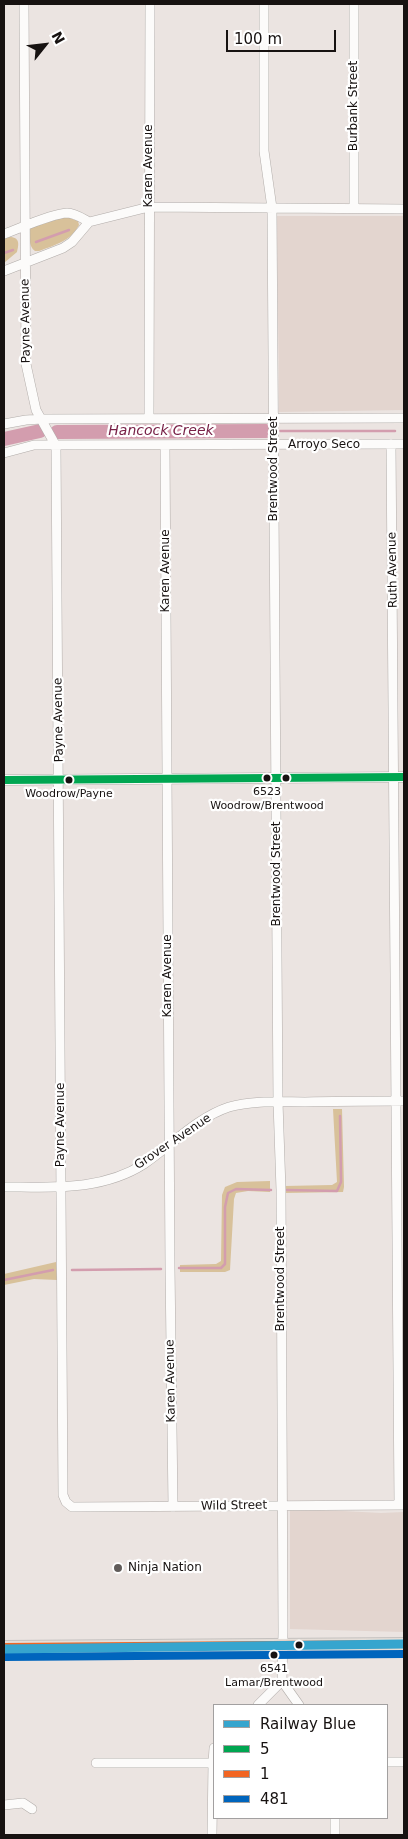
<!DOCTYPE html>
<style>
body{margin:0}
#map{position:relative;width:408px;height:1839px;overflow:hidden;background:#ebe4e1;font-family:"DejaVu Sans",sans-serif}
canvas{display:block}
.frame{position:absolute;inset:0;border:5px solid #171211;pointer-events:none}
.legend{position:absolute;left:213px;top:1704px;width:175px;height:115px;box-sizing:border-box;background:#fff;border:1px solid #a2a0a0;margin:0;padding:6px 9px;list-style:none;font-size:15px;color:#171211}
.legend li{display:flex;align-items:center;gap:10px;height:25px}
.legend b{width:25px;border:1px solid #a2a0a0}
.north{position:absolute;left:20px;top:20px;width:50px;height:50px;-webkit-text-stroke:4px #fff;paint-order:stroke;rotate:61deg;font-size:14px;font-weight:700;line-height:20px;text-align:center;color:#171211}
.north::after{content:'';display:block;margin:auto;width:18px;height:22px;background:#171211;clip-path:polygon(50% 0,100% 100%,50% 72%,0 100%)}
.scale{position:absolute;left:226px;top:30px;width:110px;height:22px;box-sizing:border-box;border:2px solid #171211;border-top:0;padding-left:6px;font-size:15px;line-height:18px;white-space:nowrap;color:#171211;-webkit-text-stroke:4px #fff;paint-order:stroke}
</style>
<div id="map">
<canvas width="408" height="1839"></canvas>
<div class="frame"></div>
<ul class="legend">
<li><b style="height:6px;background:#36a5ce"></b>Railway Blue</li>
<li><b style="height:6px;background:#00a651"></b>5</li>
<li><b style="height:6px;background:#f26522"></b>1</li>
<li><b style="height:6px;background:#0065bd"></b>481</li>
</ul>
<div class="north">N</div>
<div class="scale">100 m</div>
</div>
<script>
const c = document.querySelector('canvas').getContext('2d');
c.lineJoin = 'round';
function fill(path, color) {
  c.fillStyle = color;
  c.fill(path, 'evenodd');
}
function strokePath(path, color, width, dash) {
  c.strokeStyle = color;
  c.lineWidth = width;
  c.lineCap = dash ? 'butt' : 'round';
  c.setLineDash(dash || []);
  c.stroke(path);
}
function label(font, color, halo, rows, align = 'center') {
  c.font = font + ' "DejaVu Sans",sans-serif';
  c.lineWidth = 4.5;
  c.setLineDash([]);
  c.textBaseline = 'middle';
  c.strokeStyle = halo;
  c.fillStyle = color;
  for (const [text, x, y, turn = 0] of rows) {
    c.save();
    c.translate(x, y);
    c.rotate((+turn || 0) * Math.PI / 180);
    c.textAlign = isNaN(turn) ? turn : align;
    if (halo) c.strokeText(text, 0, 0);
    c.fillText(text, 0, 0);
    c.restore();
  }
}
const built = new Path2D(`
 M277,216H404V410L279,412Z
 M290,1510L343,1511L381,1513L404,1512V1632L290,1629Z`);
const forest = new Path2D(`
 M67,217L78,221L79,225C71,241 55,245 39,251H35C28,246 30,237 30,228L58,219Z
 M9,237C20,237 19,244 17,252L4,263V239Z
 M333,1109H342L344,1187L343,1192L285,1193V1186L332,1185L337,1182Z
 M270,1181V1192L248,1191L236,1193L234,1199L230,1270L225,1272H180V1265L216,1264L221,1261L222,1195L225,1187L237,1182Z
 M56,1262L57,1280L34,1279L4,1285V1274Z`);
const stream = new Path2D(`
 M36,242L69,230
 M4,253L13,250
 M280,431H395
 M287,1190L337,1191L341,1182L340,1116
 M179,1268H221L225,1264V1207L228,1193L236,1189L271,1190
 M72,1270L161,1269
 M4,1280L53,1270`);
const river = new Path2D(`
 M57,432L266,431
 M4,439L40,431`);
const minor = new Path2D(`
 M24,4L26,364L36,410L56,446L63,1495L66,1502L72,1507L404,1505
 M354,4V208
 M4,234C21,228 50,214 67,213C75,213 82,218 89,222
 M4,271L63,248L72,242L89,222L149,207L404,209
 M149,418L150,4
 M4,424L26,420L42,419L404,418
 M391,444L399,1505
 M165,445L170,1267L173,1507
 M4,453L34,445L404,444
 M4,1187C52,1187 102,1191 144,1164C172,1145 196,1118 229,1107C253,1100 281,1102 305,1102C338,1101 371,1101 404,1101
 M282,1681L299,1705
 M258,1705L282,1681L283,1632L281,1190L278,1102L272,208L264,151V4
 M387,1762H404
 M96,1763H214
 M4,1805L23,1803L32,1809
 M335,1818V1835
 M212,1835L213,1763L214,1748`);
const tertiary = new Path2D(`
 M4,780L404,777`);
const primary = new Path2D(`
 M4,1647L404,1644`);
const bus1 = new Path2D(`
 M4,780L404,777`);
const bus2 = new Path2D(`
 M4,1647L404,1644`);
const bus3 = new Path2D(`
 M4,1657L404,1654`);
const rail1 = new Path2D(`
 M4,1649L404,1644`);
const markers = [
 [267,778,4.5,"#171211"],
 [286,778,4.5,"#171211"],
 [69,780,4.5,"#171211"],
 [118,1568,5,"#615c5a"],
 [299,1645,4.5,"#171211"],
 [274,1655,4.5,"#171211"]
];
const busNames = [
 ["6523",267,792],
 ["Woodrow/Brentwood",267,806],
 ["Woodrow/Payne",69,794],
 ["6541",274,1669],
 ["Lamar/Brentwood",274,1683]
];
const streetNames = [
 ["Burbank Street",354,106,-90],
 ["Karen Avenue",149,166,-90],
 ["Payne Avenue",26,321,-91],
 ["Arroyo Seco",324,445],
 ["Brentwood Street",274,469,-90],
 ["Ruth Avenue",393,570,-91],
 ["Karen Avenue",166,571,-90],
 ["Payne Avenue",59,720,-91],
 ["Brentwood Street",277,874,-90],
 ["Karen Avenue",168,976,-90],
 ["Payne Avenue",61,1125,-90],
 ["Grover Avenue",173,1142,-34],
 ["Brentwood Street",281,1279,-90],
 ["Karen Avenue",171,1381,-91],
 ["Wild Street",234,1506,-1]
];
const poiNames = [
 ["Ninja Nation",128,1568]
];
const waterNames = [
 ["Hancock Creek",161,431]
];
fill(built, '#e3d5cf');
fill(forest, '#d8c19a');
strokePath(stream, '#d39dae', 2.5);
strokePath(river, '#d39dae', 14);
strokePath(minor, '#b1aca9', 10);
strokePath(tertiary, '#b1aca9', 11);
strokePath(primary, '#c5c2c0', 14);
strokePath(minor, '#fcfbfa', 9);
strokePath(tertiary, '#fcfbfa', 10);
strokePath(primary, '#e5ded8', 12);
strokePath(bus1, '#00a651', 8);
strokePath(bus2, '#f26522', 8);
strokePath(bus3, '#0065bd', 8);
strokePath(rail1, '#36a5ce', 9);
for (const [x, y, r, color] of markers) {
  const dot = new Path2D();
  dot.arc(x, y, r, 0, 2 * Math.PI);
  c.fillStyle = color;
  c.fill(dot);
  strokePath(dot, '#fff', 2);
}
label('11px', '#171211', '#fff', busNames);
label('12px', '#171211', '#fff', streetNames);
label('12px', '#171211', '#fff', poiNames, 'left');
label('italic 14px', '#782147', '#fff', waterNames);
</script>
